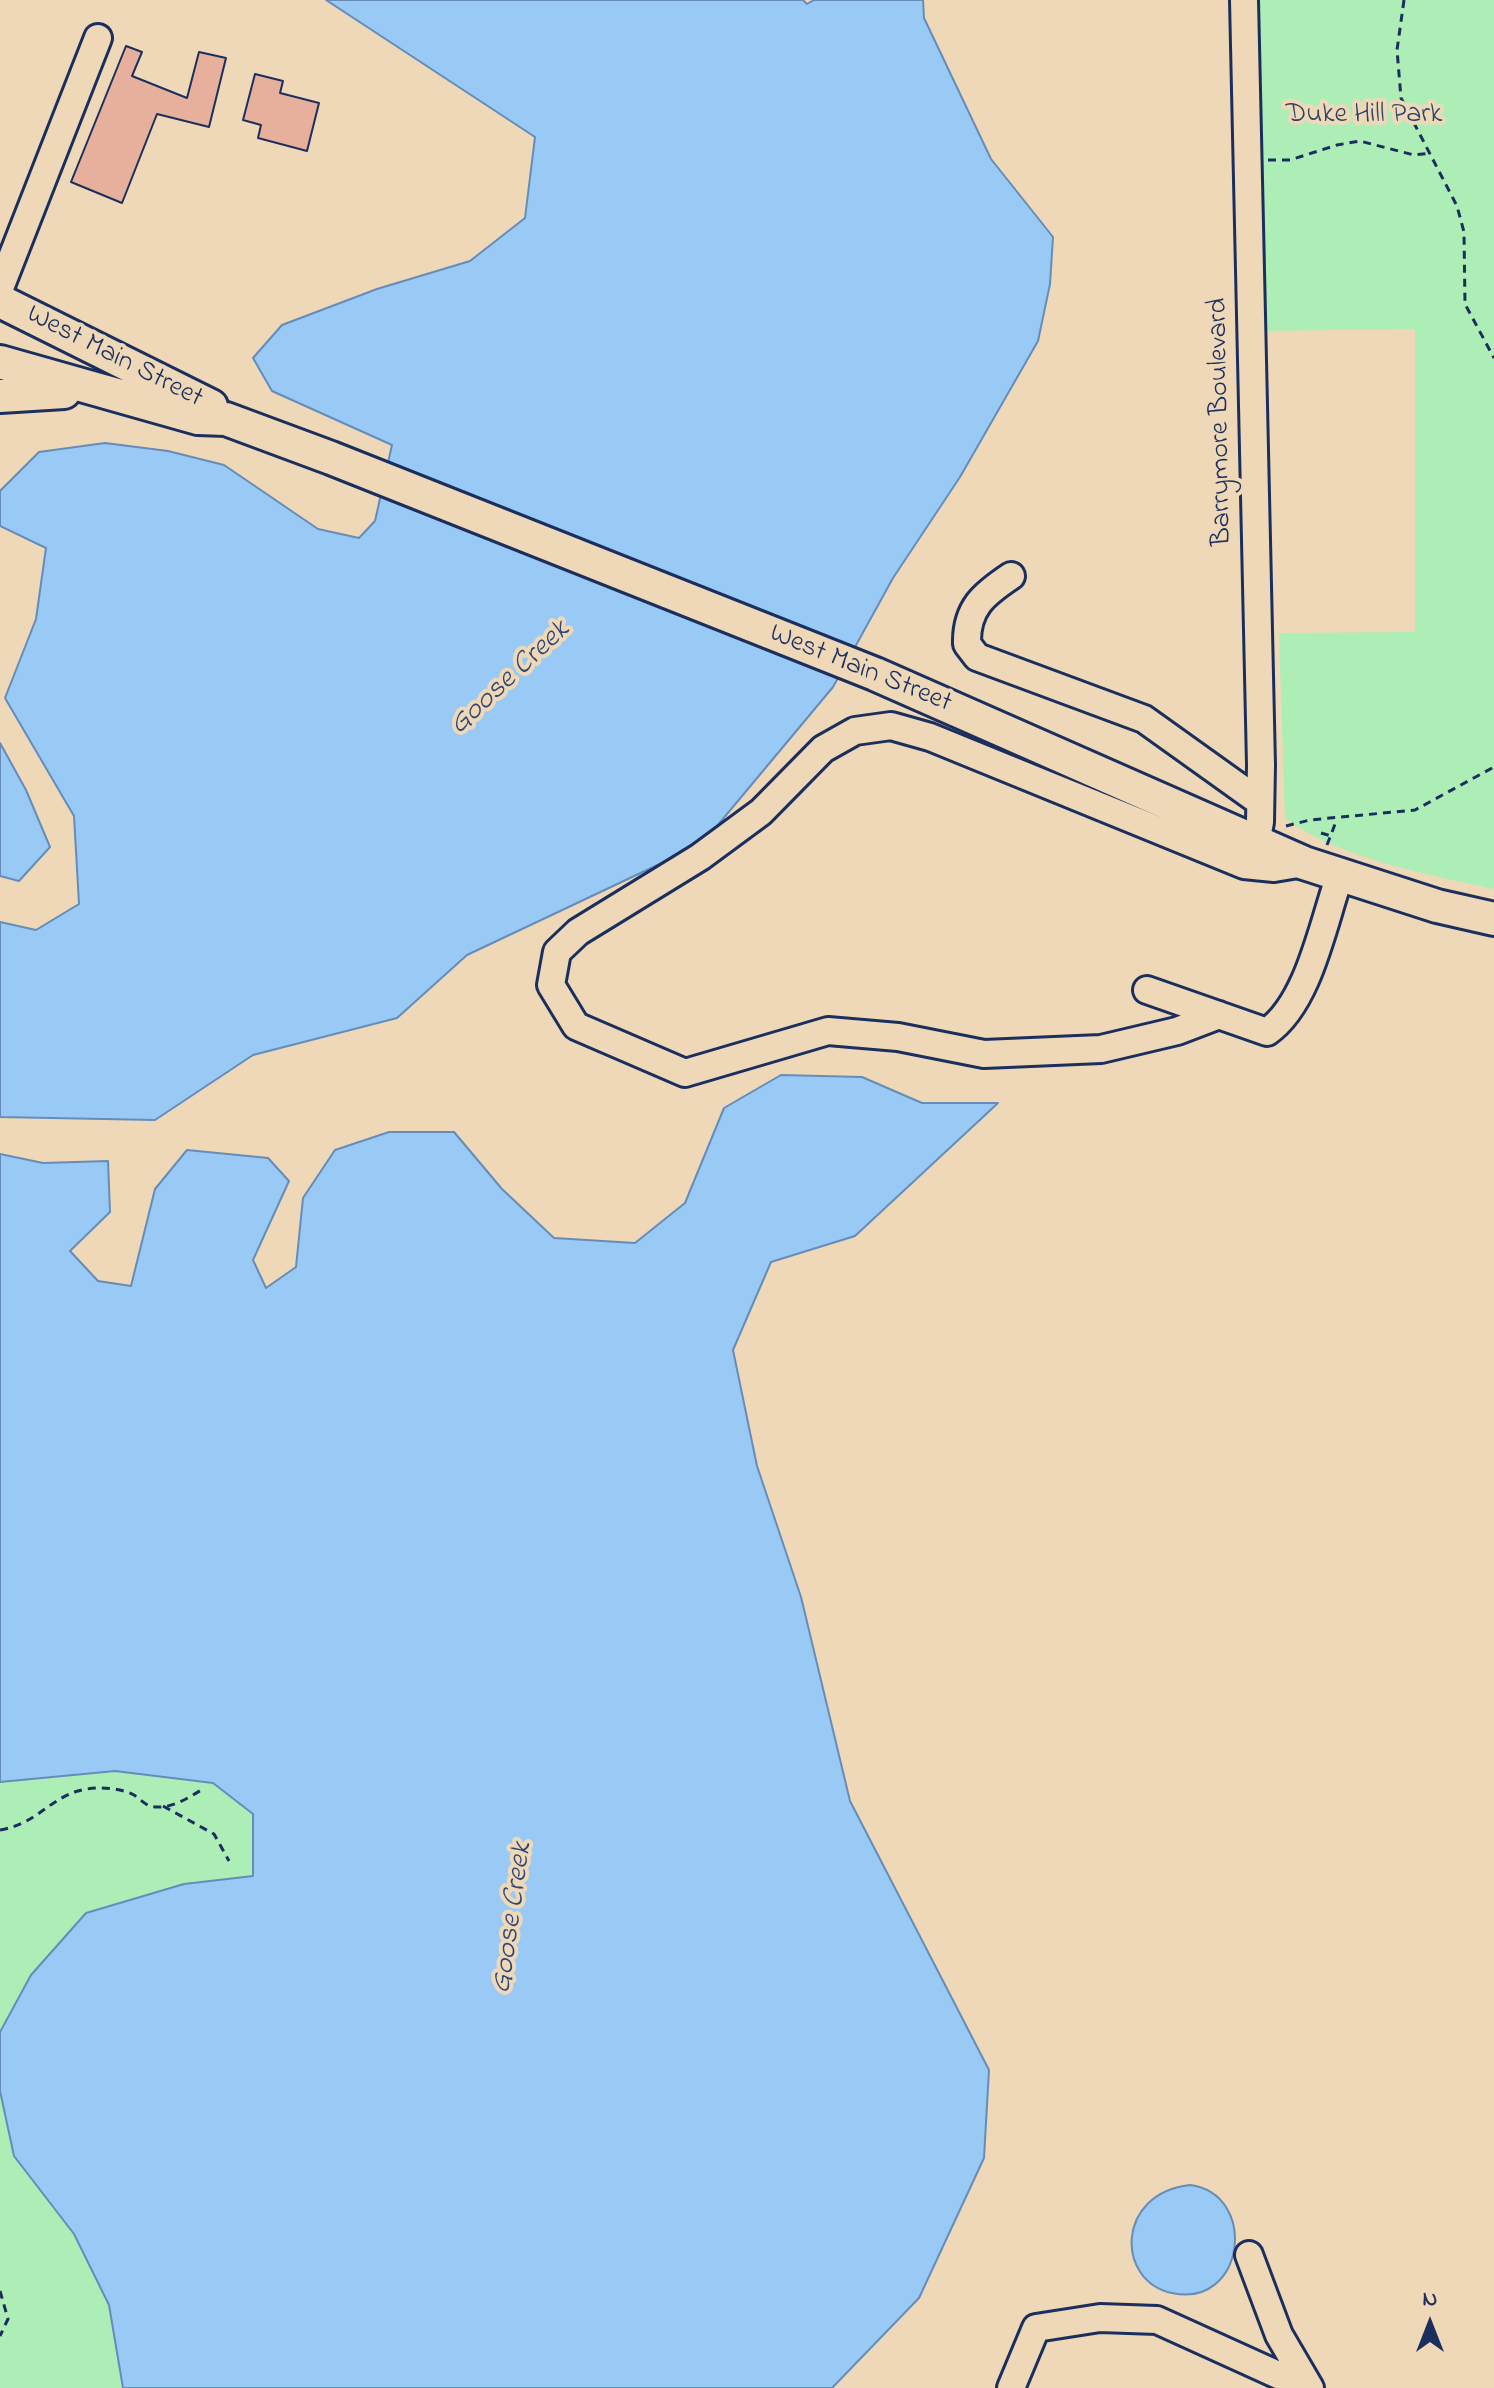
<!DOCTYPE html>
<style>
body{margin:0}
#map{position:relative;width:1494px;height:2388px;overflow:hidden;background:#eed8b7;font-family:"Indie Flower",sans-serif}
canvas{display:block}
.north{position:absolute;left:1390px;top:2284px;width:80px;height:80px;-webkit-text-stroke:6px #eed8b7;paint-order:stroke;rotate:0deg;font-size:22px;font-weight:700;line-height:32px;text-align:center;color:#1b2f5e}
.north::after{content:'';display:block;margin:auto;width:28px;height:36px;background:#1b2f5e;clip-path:polygon(50% 0,100% 100%,50% 72%,0 100%)}
</style>
<div id="map">
<canvas width="1494" height="2388"></canvas>
<div class="north">N</div>
</div>
<script>
const c = document.querySelector('canvas').getContext('2d');
c.lineJoin = 'round';
function fill(path, color) {
  c.fillStyle = color;
  c.fill(path, 'evenodd');
}
function strokePath(path, color, width, dash) {
  c.strokeStyle = color;
  c.lineWidth = width;
  c.lineCap = dash ? 'butt' : 'round';
  c.setLineDash(dash || []);
  c.stroke(path);
}
function label(font, color, halo, rows, align = 'center') {
  c.font = font + ' "Indie Flower",sans-serif';
  c.lineWidth = 8;
  c.setLineDash([]);
  c.textBaseline = 'middle';
  c.strokeStyle = halo;
  c.fillStyle = color;
  for (const [text, x, y, turn = 0] of rows) {
    c.save();
    c.translate(x, y);
    c.rotate((+turn || 0) * Math.PI / 180);
    c.textAlign = isNaN(turn) ? turn : align;
    if (halo) c.strokeText(text, 0, 0);
    c.fillText(text, 0, 0);
    c.restore();
  }
}
const green = new Path2D(`
 M1251,0H1494V889C1427,874 1340,859 1285,818L1279,633L1415,632V329L1258,331Z
 M115,1771L213,1783L253,1814V1876L184,1884L31,1975L0,2032V1782Z
 M0,2091L14,2156L74,2234L109,2305L123,2388H0Z`);
const water = new Path2D(`
 M326,0H803L807,4L814,0H923L924,18L991,159L1053,237L1050,284L1038,341L960,477L893,578L833,687L702,844L467,955L397,1018L253,1055L155,1120L0,1117V922L36,930L79,904L74,816L5,698L36,619L46,548L0,526V491L39,452L105,443L168,451L224,465L318,529L359,538L375,521L392,445L272,391L253,358L282,325L377,289L470,261L525,218L535,137Z
 M0,743L26,790L50,847L19,881L0,876Z
 M781,1075L862,1077L922,1103H998L855,1236L771,1262L733,1350L757,1466L801,1597L850,1801L989,2070L984,2158L919,2298L832,2388H123L109,2305L74,2234L14,2156L0,2091V2032L31,1975L86,1913L184,1884L253,1876V1814L213,1783L115,1771L0,1782V1154L43,1163L108,1161L110,1212L70,1251L98,1281L131,1286L155,1189L187,1150L268,1158L289,1181L253,1260L266,1288L296,1267L303,1198L335,1150L389,1132H454L502,1189L554,1238L635,1243L685,1203L724,1108Z
 M1190,2185C1259,2194 1245,2309 1172,2293C1115,2281 1116,2193 1190,2185Z`);
const building = new Path2D(`
 M126,46L142,52L132,76L187,98L199,52L226,58L209,127L157,114L122,203L71,182Z
 M255,74L283,81L280,93L319,103L307,151L258,138L261,125L243,120Z`);
const path = new Path2D(`
 M1404,0L1397,50L1401,98L1457,206L1464,232L1465,304L1494,358
 M1268,160H1290L1337,145L1360,141L1414,155L1431,153
 M1286,826L1310,820L1415,810L1494,767
 M1321,833L1331,836
 M1327,845L1337,819
 M163,1806L214,1834L229,1861
 M0,1830C36,1824 48,1800 78,1791C95,1786 118,1787 134,1795C139,1798 144,1804 150,1806C168,1811 188,1798 203,1789
 M0,2291L8,2319L0,2336`);
const minor = new Path2D(`
 M1244,0L1261,765L1260,822L1256,843
 M0,288L98,38
 M1011,576C984,594 966,608 967,644L977,657L1144,719L1260,802
 M1147,990L1267,1032C1309,1003 1323,923 1340,875
 M1219,1015L1177,1031L1101,1049L984,1054L898,1037L828,1031L685,1073L576,1026L551,985L557,952L578,932L700,857L761,812L823,749L855,731L891,726L930,737L1244,865L1274,868L1304,863
 M1249,2255L1279,2335L1310,2388
 M1011,2388L1036,2328L1100,2318L1157,2320L1307,2388`);
const major = new Path2D(`
 M0,301L211,406
 M0,362L198,418L226,419L331,458L875,674L1304,863L1437,906L1494,919
 M0,396L64,392`);
const parkNames = [
 ["Duke Hill Park",1364,116]
];
const streetNames = [
 ["West Main Street",114,358,27],
 ["Barrymore Boulevard",1222,422,-91],
 ["West Main Street",860,670,22]
];
const waterNames = [
 ["Goose Creek",511,679,-43],
 ["Goose Creek",514,1918,-82]
];
fill(green, '#adeeb6');
fill(water, '#98caf5');
strokePath(water, '#668cb9', 2);
fill(building, '#e7b09d');
strokePath(building, '#1b2f5e', 2);
strokePath(minor, '#1b2f5e', 32);
strokePath(major, '#1b2f5e', 38);
strokePath(path, '#1b2f5e', 3, [8, 6]);
strokePath(minor, '#eed8b7', 26);
strokePath(major, '#eed8b7', 32);
label('28px', '#2a4267', '#eed8b7', parkNames);
label('28px', '#1b2f5e', '#eed8b7', streetNames);
label('italic 30px', '#2e4675', '#eed8b7', waterNames);
</script>
